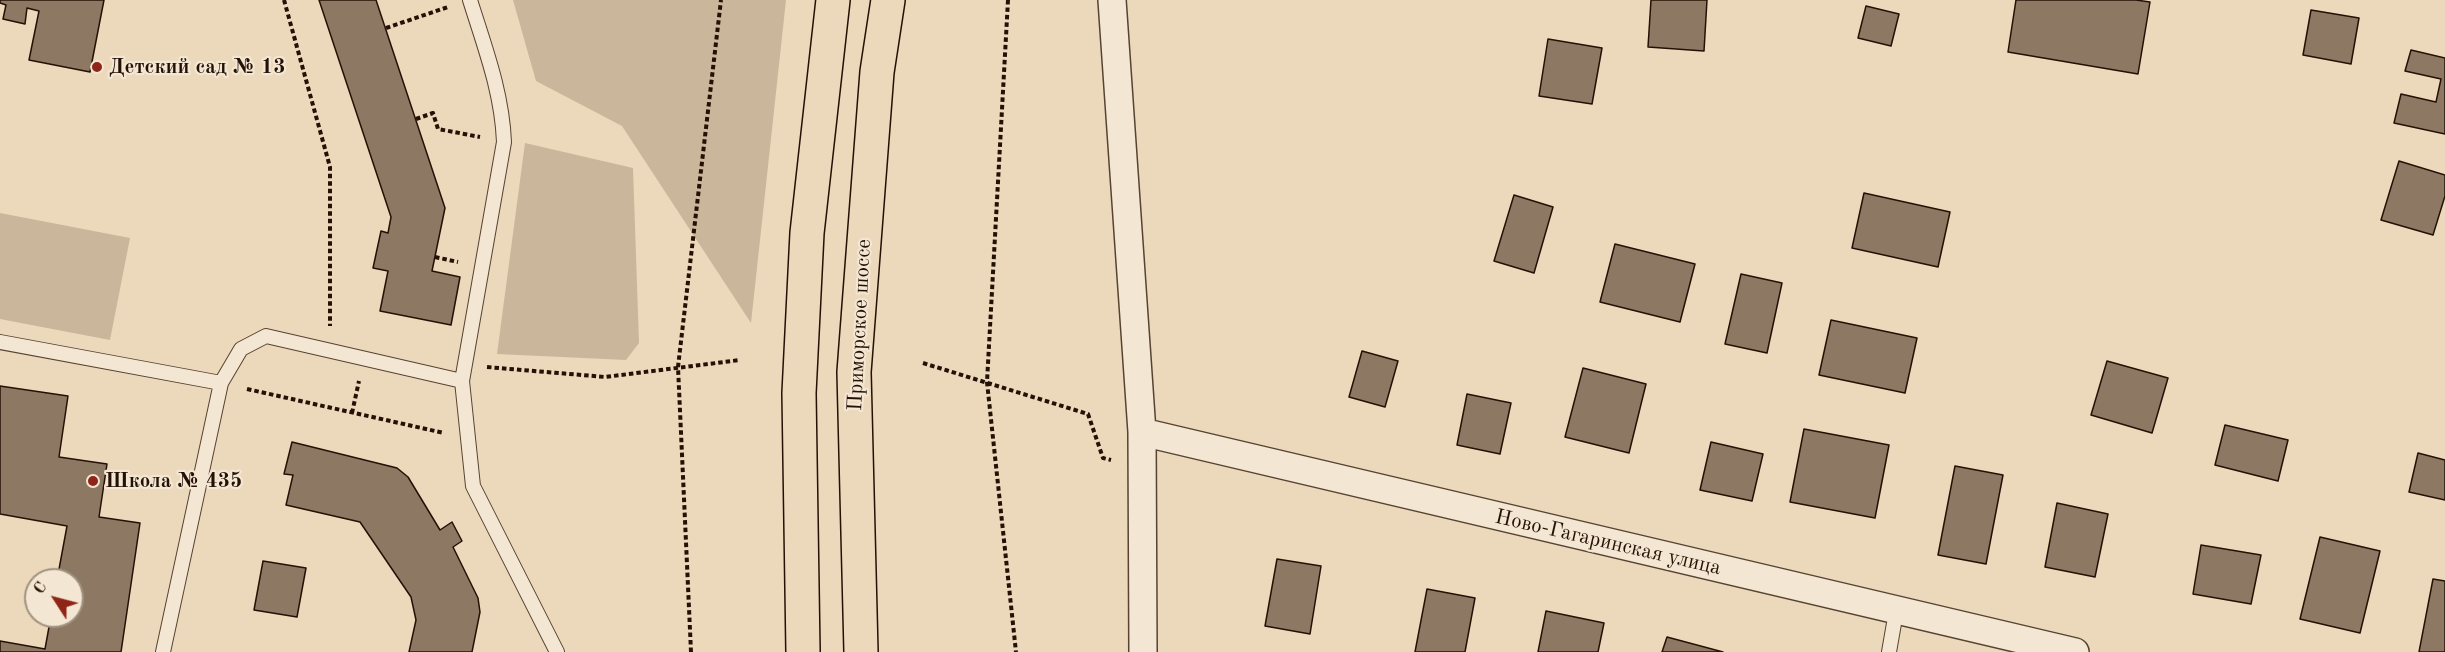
<!DOCTYPE html>
<meta charset="utf-8">
<style>
body{margin:0}
#map{position:relative;width:2445px;height:652px;overflow:hidden;background:#ecd8ba;font-family:"Old Standard TT",serif}
canvas{display:block}
.north{position:absolute;left:24px;top:568px;width:60px;height:60px;box-sizing:border-box;background:#f3e6d2;border:2px solid #a09180;border-radius:50%;rotate:306deg;font-size:16px;font-weight:700;line-height:24px;text-align:center;color:#241105}
.north::after{content:'';display:block;margin:auto;width:21px;height:27px;background:#8f2418;clip-path:polygon(50% 0,100% 100%,50% 72%,0 100%)}
</style>
<div id="map">
<canvas width="2445" height="652"></canvas>
<div class="north">С</div>
</div>
<script>
const c = document.querySelector('canvas').getContext('2d');
c.lineJoin = 'round';
function fill(path, color) {
  c.fillStyle = color;
  c.fill(path, 'evenodd');
}
function strokePath(path, color, width, dash) {
  c.strokeStyle = color;
  c.lineWidth = width;
  c.lineCap = dash ? 'butt' : 'round';
  c.setLineDash(dash || []);
  c.stroke(path);
}
function label(font, color, halo, rows, align = 'center') {
  c.font = font + ' "Old Standard TT",serif';
  c.lineWidth = 4.5;
  c.setLineDash([]);
  c.textBaseline = 'middle';
  c.strokeStyle = halo;
  c.fillStyle = color;
  for (const [text, x, y, turn = 0] of rows) {
    c.save();
    c.translate(x, y);
    c.rotate((+turn || 0) * Math.PI / 180);
    c.textAlign = isNaN(turn) ? turn : align;
    if (halo) c.strokeText(text, 0, 0);
    c.fillText(text, 0, 0);
    c.restore();
  }
}
const green = new Path2D(`
 M513,0H786L751,323L622,126L536,81Z
 M525,143L633,168L639,343L626,360L497,354Z
 M0,213L130,238L110,340L0,319Z`);
const building = new Path2D(`
 M0,0H104L90,72L29,60L39,11L27,8L25,24L3,19L6,5L0,3Z
 M319,0H376L445,208L432,271L460,277L451,325L380,311L388,271L373,268L381,231L388,233L391,217Z
 M1651,0H1707L1704,51L1648,47Z
 M2016,0H2136L2150,2L2138,74L2008,52Z
 M1866,6L1899,14L1891,46L1858,38Z
 M2311,10L2359,18L2351,64L2303,55Z
 M1548,39L1602,48L1592,104L1539,96Z
 M2411,50L2445,58V134L2394,123L2401,94L2436,102L2441,79L2405,71Z
 M2399,161L2445,175V196L2433,235L2381,220Z
 M1864,193L1950,212L1938,267L1852,248Z
 M1514,195L1553,207L1534,273L1494,261Z
 M1615,244L1695,264L1680,322L1600,302Z
 M1741,274L1782,283L1767,353L1725,344Z
 M1831,320L1917,338L1905,393L1819,375Z
 M1362,351L1398,361L1385,407L1349,397Z
 M2107,361L2168,378L2152,433L2091,415Z
 M1583,368L1646,384L1629,453L1565,437Z
 M0,386L68,396L59,457L107,464L99,517L140,523L121,652H0V641L45,649L51,616H72V580H57L67,526L0,514Z
 M1467,394L1511,403L1500,454L1457,445Z
 M2225,425L2288,440L2278,481L2215,465Z
 M1804,429L1889,445L1875,518L1790,502Z
 M292,442L397,468L408,477L440,530L452,522L462,541L453,547L478,598L480,612L472,652H409L416,620L411,597L360,522L286,505L293,475L284,474Z
 M1711,442L1763,454L1752,501L1700,490Z
 M2418,453L2445,460V500L2409,492Z
 M1955,466L2003,475L1986,564L1938,555Z
 M2057,503L2108,514L2095,577L2045,567Z
 M2320,537L2380,551L2360,633L2300,619Z
 M2201,545L2261,555L2251,604L2193,594Z
 M1277,559L1321,566L1310,634L1265,626Z
 M263,561L306,568L297,617L254,610Z
 M2433,579L2445,581V652H2419Z
 M1427,589L1475,598L1465,652H1415Z
 M1546,611L1604,623L1598,652H1538Z
 M1667,637L1723,652H1662Z`);
const path = new Path2D(`
 M284,0L330,167V326
 M1008,0L987,382L1016,652
 M386,28L448,7
 M416,119L433,113L438,129L480,137
 M435,257L458,262
 M923,363L1088,414L1103,458L1111,460
 M487,367L605,377L740,360
 M247,389L444,433
 M352,413L359,381
 M691,652L678,367L721,0`);
const service = new Path2D(`
 M470,0C485,48 502,92 504,142L462,381L473,486L557,652
 M0,342L221,383
 M163,652L221,383L241,349L266,336L462,381
 M1889,652L1896,612`);
const minor = new Path2D(`
 M1112,0L1142,432L1143,652
 M1142,432L2075,652`);
const trunk = new Path2D(`
 M803,652L799,393L807,233L833,0
 M861,652L854,372L877,72L888,0`);
const markers = [
 [97,67,6,"#8f2418"],
 [93,481,6,"#8f2418"]
];
const poiNames = [
 ["Детский сад № 13",109,67],
 ["Школа № 435",105,481]
];
const streetNames = [
 ["Приморское шоссе",860,325,-87],
 ["Ново-Гагаринская улица",1608,543,13]
];
fill(green, '#cab69b');
fill(building, '#8c7863');
strokePath(building, '#241105', 1.5);
strokePath(service, '#564332', 16);
strokePath(minor, '#564332', 30);
strokePath(trunk, '#241105', 36);
strokePath(path, '#241105', 4, [4.5, 3]);
strokePath(service, '#f3e6d2', 14);
strokePath(minor, '#f3e6d2', 27);
strokePath(trunk, '#ecd8ba', 33);
for (const [x, y, r, color] of markers) {
  const dot = new Path2D();
  dot.arc(x, y, r, 0, 2 * Math.PI);
  c.fillStyle = color;
  c.fill(dot);
  strokePath(dot, '#f3e6d2', 2);
}
label('bold 21px', '#241105', '#f3e6d2', poiNames, 'left');
label('21px', '#241105', '#f3e6d2', streetNames);
</script>
